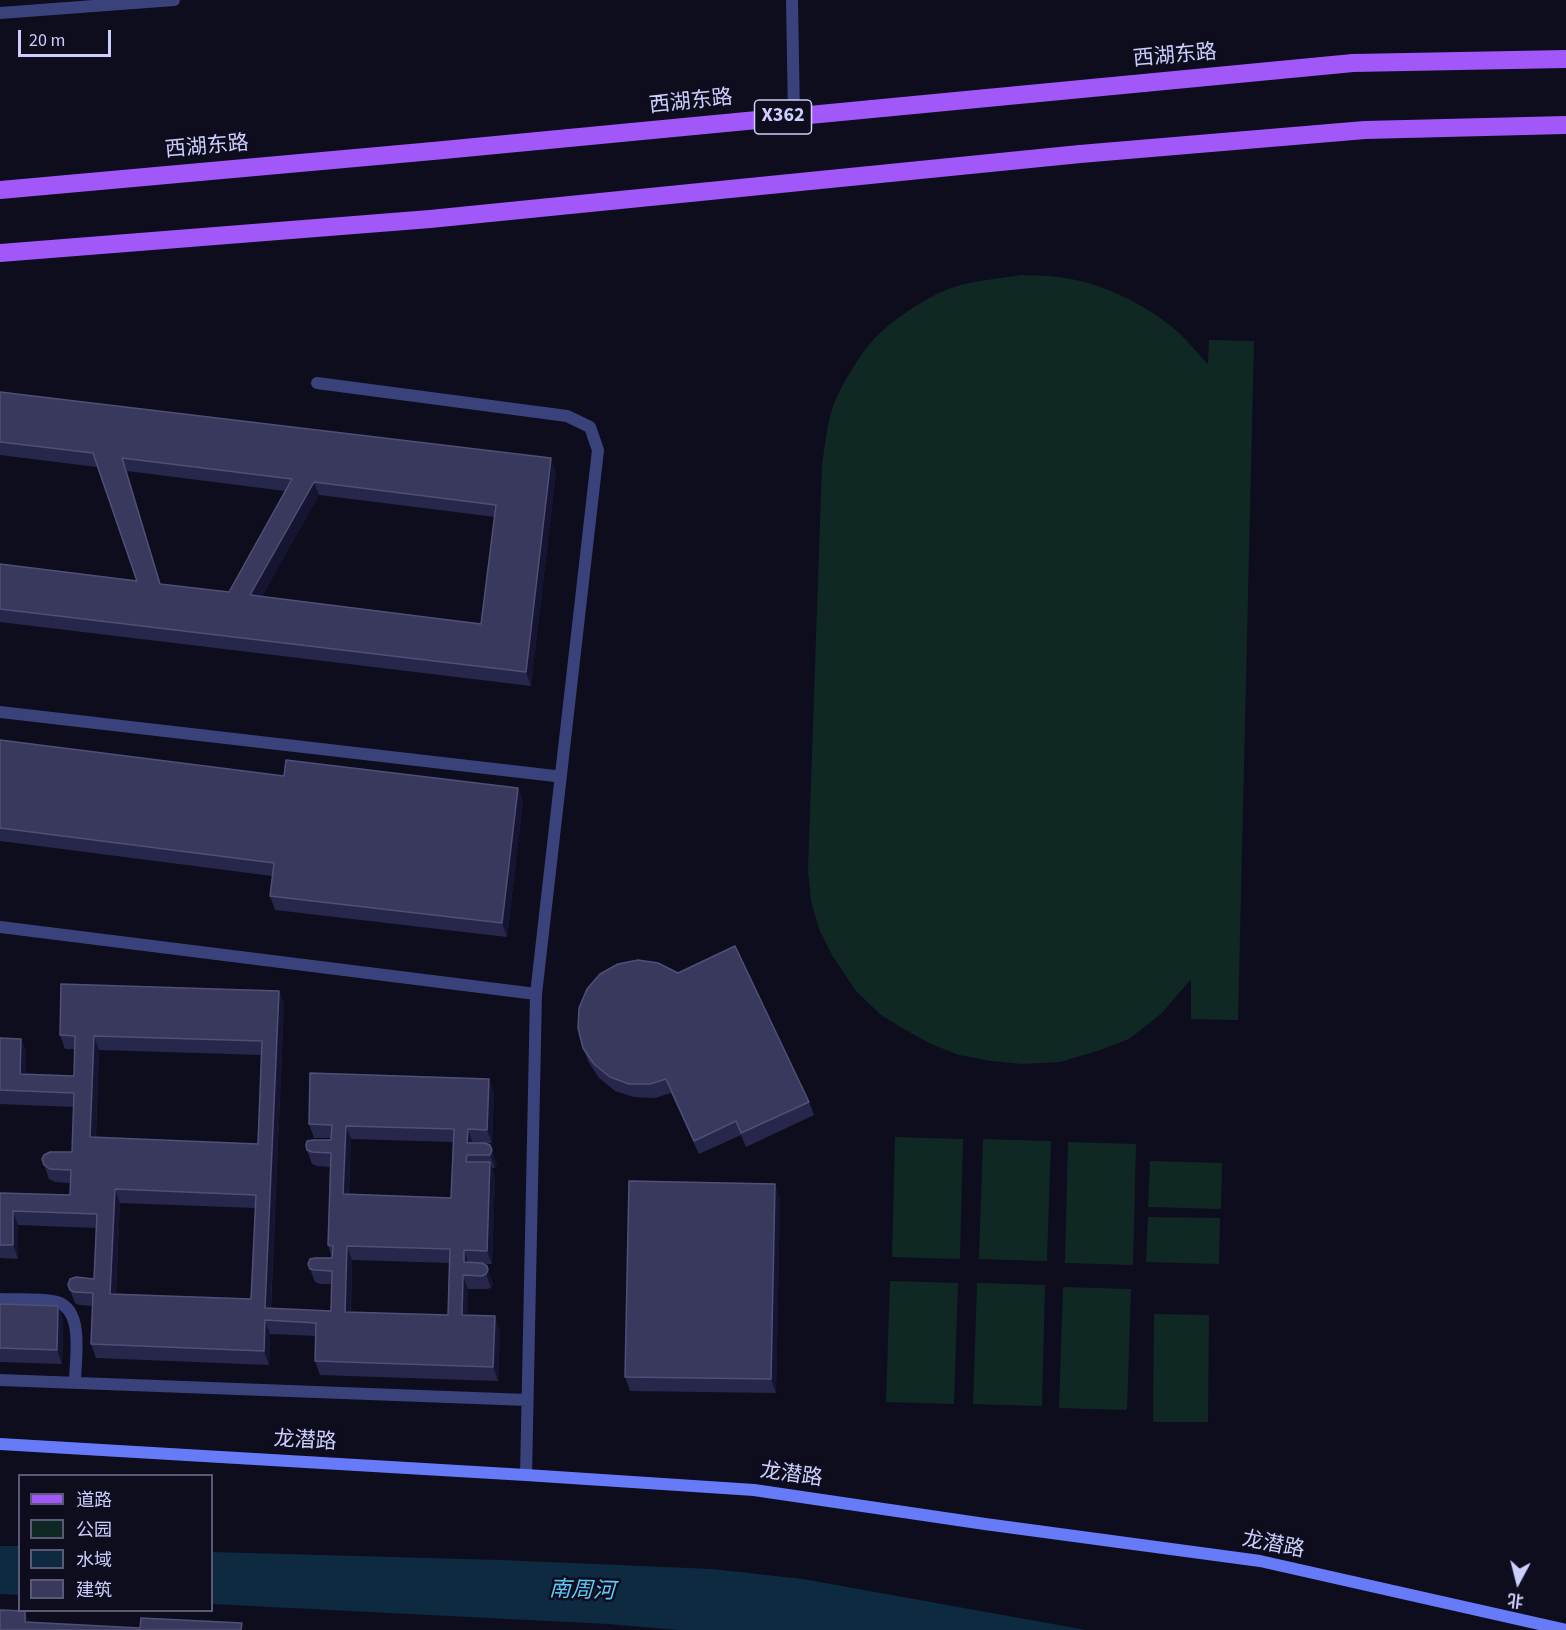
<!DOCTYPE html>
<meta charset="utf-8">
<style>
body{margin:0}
#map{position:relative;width:1566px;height:1630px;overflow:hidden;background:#0d0d1e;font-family:"Source Sans 3","Noto Sans SC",sans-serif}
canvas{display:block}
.legend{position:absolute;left:18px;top:1474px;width:195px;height:138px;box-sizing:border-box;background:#0d0d1e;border:2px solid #595a77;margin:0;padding:8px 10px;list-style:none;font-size:18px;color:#cccefd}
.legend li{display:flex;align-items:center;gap:12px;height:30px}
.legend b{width:30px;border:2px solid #595a77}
.north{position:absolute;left:1488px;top:1552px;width:60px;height:60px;-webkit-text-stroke:4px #0d0d1e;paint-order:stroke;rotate:187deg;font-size:16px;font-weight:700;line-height:24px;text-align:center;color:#cccefd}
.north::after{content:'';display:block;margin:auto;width:21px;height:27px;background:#cccefd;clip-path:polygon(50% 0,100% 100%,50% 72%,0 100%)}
.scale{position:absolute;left:18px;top:30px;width:93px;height:27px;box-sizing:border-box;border:3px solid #cccefd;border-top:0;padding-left:8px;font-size:18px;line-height:21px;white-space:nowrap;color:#cccefd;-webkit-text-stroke:4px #0d0d1e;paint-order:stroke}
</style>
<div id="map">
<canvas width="1566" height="1630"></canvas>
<ul class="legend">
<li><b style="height:8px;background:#a257f9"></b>道路</li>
<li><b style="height:16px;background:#102823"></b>公园</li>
<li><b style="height:16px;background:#0e2a41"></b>水域</li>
<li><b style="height:16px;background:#39395e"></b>建筑</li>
</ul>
<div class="north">北</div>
<div class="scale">20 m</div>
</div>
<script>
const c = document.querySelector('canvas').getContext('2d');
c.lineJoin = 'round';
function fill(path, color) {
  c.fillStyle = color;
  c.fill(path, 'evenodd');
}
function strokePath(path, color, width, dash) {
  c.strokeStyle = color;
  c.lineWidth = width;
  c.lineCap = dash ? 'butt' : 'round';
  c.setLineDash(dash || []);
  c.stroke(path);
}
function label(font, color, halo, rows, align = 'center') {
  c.font = font + ' "Source Sans 3","Noto Sans SC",sans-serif';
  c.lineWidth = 5;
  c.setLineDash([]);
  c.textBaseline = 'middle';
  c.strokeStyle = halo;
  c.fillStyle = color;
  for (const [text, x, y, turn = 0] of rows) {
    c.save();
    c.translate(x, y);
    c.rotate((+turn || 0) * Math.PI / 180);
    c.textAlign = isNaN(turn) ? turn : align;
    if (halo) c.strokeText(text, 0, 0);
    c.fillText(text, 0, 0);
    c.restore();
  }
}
const green = new Path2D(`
 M1021,275C1033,276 1046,275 1058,277C1099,282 1140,301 1172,327C1185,337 1196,352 1208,364L1209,340L1254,341L1238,1020L1191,1019V979L1162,1013L1129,1039L1097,1051L1060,1062L1022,1064L991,1061L959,1055L931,1044L902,1028L881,1015L856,991L832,955L819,929L811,901L808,870L822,464C826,442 827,417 837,397C845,380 856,361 868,346C884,325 928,295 954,287C975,280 999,279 1021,275Z
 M895,1137L963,1139L960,1259L892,1257Z
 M983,1139L1051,1141L1047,1261L979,1259Z
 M1068,1142L1136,1144L1133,1265L1065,1263Z
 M1150,1161L1222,1163L1221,1209L1148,1207Z
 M1148,1217L1220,1218L1219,1264L1146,1262Z
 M890,1281L958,1283L954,1404L886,1402Z
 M977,1283L1045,1285L1042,1406L973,1404Z
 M1063,1287L1131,1289L1127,1410L1059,1408Z
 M1154,1314L1209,1315L1208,1422H1153Z`);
const water = new Path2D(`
 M0,1546H19V1595L0,1594Z
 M212,1552L500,1560L712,1569L803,1579L1086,1630H679L608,1624L212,1604Z`);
const lane = new Path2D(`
 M792,0L794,116
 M0,13L174,0
 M317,383L567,416L590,427L598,450L536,994L526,1475
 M0,712L555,776
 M0,927L536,994
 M0,1299C17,1300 35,1298 52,1301C86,1305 75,1358 75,1383
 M0,1380L527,1400`);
const secondary = new Path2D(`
 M0,1444L526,1475L754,1490L985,1524L1260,1561L1566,1630`);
const primary = new Path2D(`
 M0,190L433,151L1353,63L1566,59
 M0,253L430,219L1080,154L1365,130L1566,125`);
const wall = new Path2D(`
 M0,392L556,472L531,686L0,622V564L137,581L97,467L0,455ZM127,471L285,491L229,592L160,584ZM319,495L495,517L481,624L262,596Z
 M0,740L284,776L518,788L523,801L507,937L275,910L270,896L272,876L0,841Z
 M279,991L284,1004L271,1309L331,1311L332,1284H320L315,1282L308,1264L332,1258L328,1245L330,1167L317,1166L312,1164L307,1150L331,1140V1138H314L309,1124L494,1092L492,1143H482L497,1163L495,1168H492L495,1176L492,1264H484L493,1284L491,1288L487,1289H468L467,1315L500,1330L498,1381L320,1375L315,1361L316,1336L270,1334L269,1365L96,1358L91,1344L92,1306L79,1305L75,1303L68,1285L94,1279L96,1228L18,1225V1259L0,1258V1193L70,1195V1183L55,1182L49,1179L42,1159L72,1152L74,1107L0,1104V1038L21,1039L26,1053L25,1074L74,1076L75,1049H65L60,1035ZM99,1050L262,1055L258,1144L96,1137ZM351,1139L453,1142L451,1198L349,1194ZM120,1203L255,1208L251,1299L116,1294ZM352,1260L449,1263L448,1315L351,1312Z
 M583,1048L809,1102L814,1115L746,1147L741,1135L699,1154L671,1093L655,1098L634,1097L615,1091L599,1078L588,1061Z
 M780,1198L776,1393L630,1391L625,1377Z
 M0,1304L58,1306L63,1320L62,1364L0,1362Z`);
const shadedWall = new Path2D(`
 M122,458L127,471L165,598L160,584Z
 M551,458L556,472L531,686L526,672Z
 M314,482L319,495L255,609L250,595Z
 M518,788L523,801L507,937L502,923Z
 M279,991L284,1004L270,1322L265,1308Z
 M94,1036L99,1050L95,1151L90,1137Z
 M21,1039L26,1053L25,1087L20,1074Z
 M489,1079L494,1092L492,1143L487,1130Z
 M346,1126L351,1139L348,1208L343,1194Z
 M468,1129L473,1143L472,1156L467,1143Z
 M492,1150L497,1163L495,1168L490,1155Z
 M490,1162L495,1176L492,1264L487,1251Z
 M775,1184L780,1198L776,1393L771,1379Z
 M115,1189L120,1203L115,1307L110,1294Z
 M13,1211L18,1225V1259L13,1245Z
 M347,1246L352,1260L350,1325L345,1312Z
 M464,1250L469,1264V1276L464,1262Z
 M487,1266L493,1284L491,1288L486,1274Z
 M463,1275L468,1289L467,1329L462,1315Z
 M58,1306L63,1320L62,1364L57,1350Z
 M495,1316L500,1330L498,1381L493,1367Z
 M265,1320L270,1334L269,1365L264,1351Z
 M25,1611L32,1630L25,1622Z`);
const building = new Path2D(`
 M0,392L551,458L526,672L0,609V564L137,581L93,453L0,442ZM122,458L292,479L229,592L160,584ZM314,482L496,505L481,624L250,595Z
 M0,740L284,776L286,760L518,788L502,923L270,896L274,863L0,828Z
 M735,946L809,1102L741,1133L736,1121L694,1141L666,1079L650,1084H629L610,1077L594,1064L583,1048L578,1028L579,1008L587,989L600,974L618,964L638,960L658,963L678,973Z
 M61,984L279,991L265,1308L331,1311L332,1271L315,1270L310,1269L308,1264L310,1259L315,1258H332L333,1246L328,1245L331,1153L312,1152L307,1150L306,1145L307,1141L313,1140H331L332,1125L309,1124L310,1073L489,1079L487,1130L468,1129L467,1143H485L490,1145L492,1150L490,1155H467L466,1162H490L487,1251L464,1250V1262L482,1263L487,1266L488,1270L486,1274L482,1276L463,1275L462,1315L495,1316L493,1367L315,1361L316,1323L265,1320L264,1351L91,1344L93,1293L74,1292L70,1290L68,1285L70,1279L76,1277L94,1279L97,1214L13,1211V1245H0V1193L70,1195L71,1170L50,1169L44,1165L42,1159L44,1155L50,1152H72L74,1093L0,1090V1038L21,1039L20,1074L74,1076L75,1036L60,1035ZM94,1036L262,1041L258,1144L90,1137ZM346,1126L454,1129L451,1198L343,1194ZM115,1189L256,1195L251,1299L110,1294ZM347,1246L450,1249L448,1315L345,1312Z
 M629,1181L775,1184L771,1379L625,1377Z
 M0,1304L58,1306L57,1350L0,1348Z
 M0,1610L25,1611V1622L140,1628L141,1618L242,1623L241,1630H0Z`);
const shields = [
 [783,117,57]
];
const shieldNames = [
 ["X362",783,117]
];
const streetNames = [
 ["西湖东路",1175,57,-5],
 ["西湖东路",691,103,-6],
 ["西湖东路",207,148,-5],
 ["龙潜路",305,1442,3],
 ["龙潜路",791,1476,8],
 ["龙潜路",1273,1546,11]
];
const waterNames = [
 ["南周河",582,1592,2]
];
fill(green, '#102823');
fill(water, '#0e2a41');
strokePath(lane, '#3a427b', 12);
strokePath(secondary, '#677bf9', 12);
strokePath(primary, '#a257f9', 18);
fill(wall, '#27274b');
fill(shadedWall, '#151531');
fill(building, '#39395e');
strokePath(building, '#505077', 1.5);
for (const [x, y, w] of shields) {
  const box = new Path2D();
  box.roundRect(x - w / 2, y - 17, w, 34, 4.5);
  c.fillStyle = '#0d0d1e';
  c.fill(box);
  strokePath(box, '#cccefd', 1.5);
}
label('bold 20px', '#cccefd', null, shieldNames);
label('21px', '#cccefd', '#0d0d1e', streetNames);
label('italic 22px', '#5ecaf9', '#0d0d1e', waterNames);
</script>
